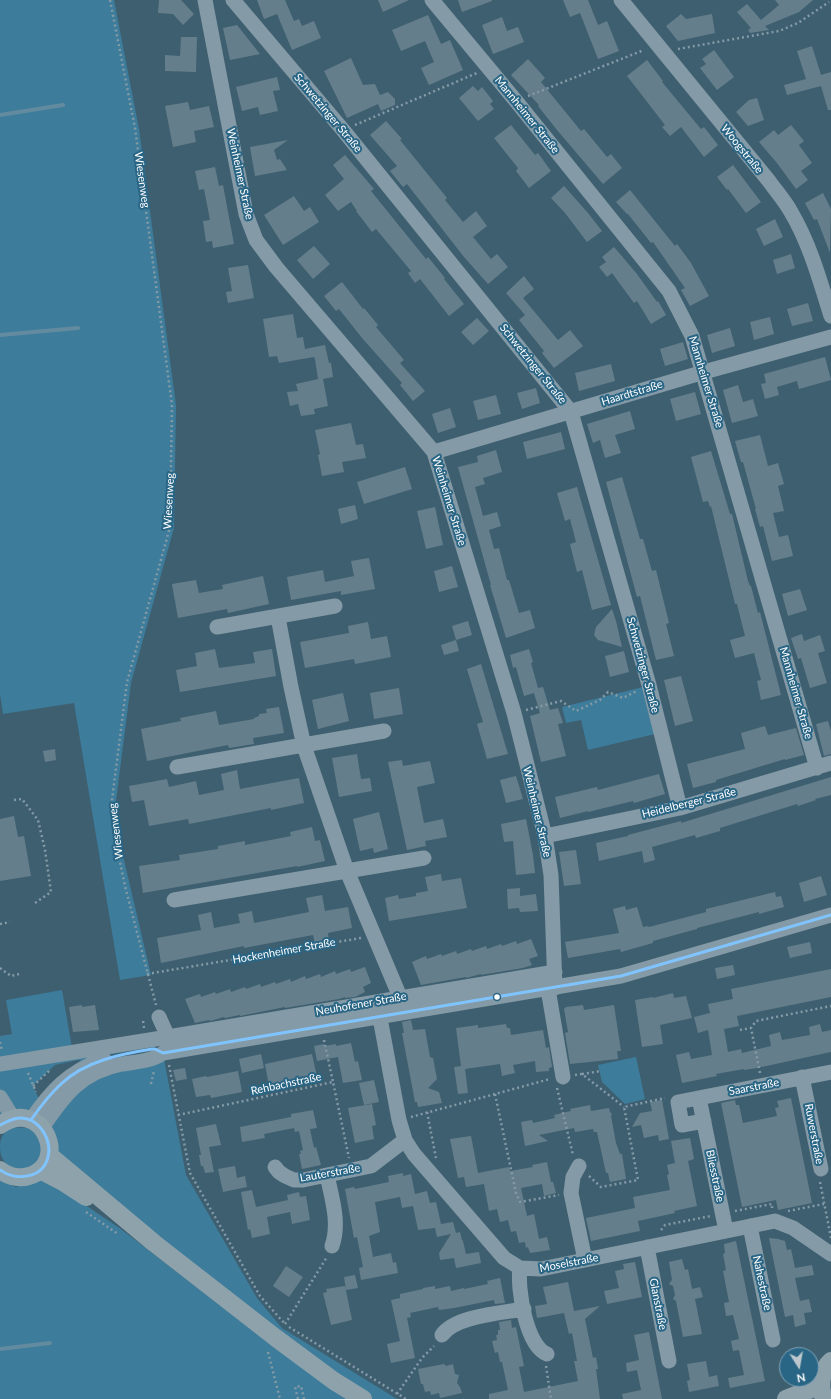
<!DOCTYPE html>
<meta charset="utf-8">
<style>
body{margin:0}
#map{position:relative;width:831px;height:1399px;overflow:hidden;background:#3e5f70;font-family:Lato,sans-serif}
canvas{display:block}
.north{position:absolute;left:779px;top:1347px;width:40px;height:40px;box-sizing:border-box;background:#296585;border:1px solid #7fa3b6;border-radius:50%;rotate:169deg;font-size:11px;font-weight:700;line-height:16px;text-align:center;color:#fff}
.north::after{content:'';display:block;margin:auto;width:14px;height:18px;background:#bbc7cd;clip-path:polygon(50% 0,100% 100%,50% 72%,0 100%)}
</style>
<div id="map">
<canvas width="831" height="1399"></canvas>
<div class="north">N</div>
</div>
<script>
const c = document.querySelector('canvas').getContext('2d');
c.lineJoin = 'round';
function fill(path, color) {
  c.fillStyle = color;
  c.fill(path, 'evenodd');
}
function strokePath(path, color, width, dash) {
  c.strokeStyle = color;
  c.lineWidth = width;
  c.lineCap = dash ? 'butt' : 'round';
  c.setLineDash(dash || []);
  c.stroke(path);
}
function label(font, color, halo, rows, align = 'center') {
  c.font = font + ' Lato,sans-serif';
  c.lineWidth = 4;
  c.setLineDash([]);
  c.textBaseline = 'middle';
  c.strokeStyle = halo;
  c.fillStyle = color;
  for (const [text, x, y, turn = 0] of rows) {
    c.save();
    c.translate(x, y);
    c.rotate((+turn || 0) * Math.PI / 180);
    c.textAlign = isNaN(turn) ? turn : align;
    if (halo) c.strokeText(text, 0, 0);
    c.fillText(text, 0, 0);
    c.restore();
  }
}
const green = new Path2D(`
 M0,0H114L139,129L176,405L174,528L131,683L116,801L120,843L151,975L120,980L74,703L3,714L0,694Z
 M643,687L655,734L588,750L581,720L566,723L562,707Z
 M62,990L72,1048L160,1045L108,1055L84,1062L78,1060L55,1065L33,1086L38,1097L42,1100C29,1113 17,1113 0,1118V1036L12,1034L6,1000Z
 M636,1057L645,1099L625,1104L602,1082L598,1065Z
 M164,1059L186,1175L257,1298L282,1328L397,1399H373L345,1382L58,1157L52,1134V1127L53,1121L60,1108L101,1074Z
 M12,1127L30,1128L38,1135C39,1140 42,1148 41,1153C38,1173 0,1177 0,1147C0,1138 3,1132 12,1127Z
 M37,1178L57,1186L121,1229L270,1344L348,1399H0V1180L16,1187Z`);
const stream = new Path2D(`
 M0,115L63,105
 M0,335L78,328
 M0,1349L50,1343`);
const building = new Path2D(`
 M159,0H181L194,14L183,25L173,14L158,13Z
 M257,0H285L294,21L299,19L302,26L314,21L321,38L292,50L277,14L264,19Z
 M378,0H409L383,12Z
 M458,0H492V1L462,12Z
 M563,0H588L598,25L607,21L619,51L598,59L580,13L570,17Z
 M775,0H813L799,12L765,26L769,30L750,33L748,30L751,28L737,12L747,4L761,20L779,5Z
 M681,14L686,19L712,14L715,33L678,41L666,26Z
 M428,15L441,44L450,40L463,70L429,85L421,68L434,62L425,41L401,51L392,30Z
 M502,17L507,31L518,27L524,42L493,54L482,25Z
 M237,25L260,54L230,60L223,28Z
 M181,37H197L196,72L165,71V55L180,56Z
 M812,46L821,75L831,72V110H828L821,86L787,95L784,85L806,79L797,51Z
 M714,50L734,77L717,90L700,68L706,64L702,59Z
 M351,58L363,85L375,84L380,95L388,92L395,99V105L381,111L378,104L347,118L324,71Z
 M528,59L545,78L541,82L581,131L584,129L607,157L611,154L622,168L603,184L557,130L538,106L539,105L511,75Z
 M647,60L663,81L662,82L701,129L704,127L718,145L704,157L681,127L670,136L662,127L665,125L627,76Z
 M277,77L280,90L273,91L278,111L260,115L258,107L242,111L236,87Z
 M473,86L478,91L482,87L493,101L490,104L494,109L478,121L459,98Z
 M757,98L764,120L748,126L736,112L749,100Z
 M188,102L190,110L209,106L214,127L194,131L196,142L173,147L165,106Z
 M386,121L402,139L400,140L447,198L445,200L463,222L476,211L487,226L473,237L491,259L497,254L508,267L488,284L464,257L407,184L403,187L390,171L397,166L370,135Z
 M511,125L535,155L538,153L551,171L529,188L516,171L518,168L494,138Z
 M791,125L804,141L799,145L812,163L801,171L808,180L796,189L777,163L759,142L774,130L778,135Z
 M288,140L274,150L277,160L280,159L287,170L255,176L250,147Z
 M345,155L374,189L371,191L426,259L428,257L445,278L444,279L464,304L449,316L420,279L415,283L408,273L411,271L376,229L372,232L356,211H357L351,202L338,211L325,195L344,179L333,165Z
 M733,165L761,202L746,213L728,189L727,190L717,177Z
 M215,167L219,186L223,185L234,244L213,248L212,241L206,242L203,221L210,220L204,189L199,190L195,171Z
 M564,186L588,213L602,231L587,242L565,213L551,198Z
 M630,190L675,246L677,244L691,263L709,296L690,306L681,290L685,288L653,242L651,243L628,214H627L616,202Z
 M823,193L831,209L830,253L817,219L814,220L805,203Z
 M294,196L304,211L310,207L319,222L283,245L264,215Z
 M775,219L783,237L764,246L756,229Z
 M314,246L330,264L313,279L297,260Z
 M614,247L637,274L657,302L658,301L666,315L651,324L637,301L634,303L612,273L607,277L599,267L606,262L602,257Z
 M791,254L795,268L777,274L773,260Z
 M248,265L254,298L228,303L226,292L232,291L228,268Z
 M524,276L534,289L523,298L558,340L570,330L583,346L554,368L542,353L544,351L519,320L525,315L506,293Z
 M342,282L363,309L364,308L378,325L376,327L404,360L400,363L425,391L413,401L400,385L402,383L362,338L339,309L336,311L324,296Z
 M808,303L813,321L792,326L787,309Z
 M293,314L297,338L303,337L305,349L325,345L329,363H331L333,377L323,379L328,406L314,409L315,414L301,416L298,404L290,406L287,392L298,391L296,384L318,379L315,359L314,357L279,363L277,356L269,357L263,319Z
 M770,317L774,334L754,340L750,322Z
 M477,318L489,331L473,345L461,332Z
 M730,328L735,346L712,353L707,335Z
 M683,342L688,359L665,366L660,349Z
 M825,357L831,380L799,389L797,381L777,387L779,395L765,399L761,384L766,383L764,374Z
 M611,364L615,381L579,391L575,373Z
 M738,385L743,402L753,399L758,416L732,423L723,390Z
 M536,388L540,403L522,409L517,393Z
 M695,392L701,414L676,421L670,399Z
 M496,395L501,414L478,420L473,401Z
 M450,408L456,427L438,433L432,414Z
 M630,411L635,429L615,435L621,453L605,458L600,440L593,443L587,424Z
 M351,423L356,445L363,444L366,458L342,462L344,472L322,476L318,455L320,454L315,430Z
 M561,432L565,449L527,459L523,442Z
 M760,435L768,466L778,463L784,484L778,486L784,511L773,513L779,537L788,535L793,556L772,561L763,526L760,527L755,509H756L743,462H741L735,441Z
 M496,450L502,472L483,478L485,484L475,487L483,516L497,512L501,526L489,530L494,549L499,548L507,580H509L519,613L530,610L535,628L506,638L490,585H491L458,467L478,462L477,456Z
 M711,451L730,514H732L748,581L750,586H751L758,613L760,612L781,695L761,700L757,681L761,680L754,653L735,658L730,640L745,636L737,604H735L711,506L710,507L708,501L703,502L691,457Z
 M405,467L412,489L364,504L357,482Z
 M622,477L640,539H643L652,571L656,570L669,623L666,624L674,656L656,660L640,596L637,597L606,482Z
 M577,487L611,605L592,610L582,570L577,572L570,544L576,542L570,519L565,521L557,493Z
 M355,505L358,519L341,524L338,509Z
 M435,507L443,545L426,549L417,511Z
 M369,558L375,589L341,595V591L291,600L287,577L323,570L325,582L354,576L351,561Z
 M452,566L458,587L439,592L434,571Z
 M263,576L269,604L228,613L227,609L178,618L172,584L196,580L199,593L223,589L222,585Z
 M800,589L807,610L788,616L782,594Z
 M612,609L616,621L622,647L598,640L594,635L596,627Z
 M468,621L472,635L456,640L452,626Z
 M368,622L371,639L387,636L391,657L355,664L354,659L305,668L300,642L349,633L348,626Z
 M802,634L804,641L820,635L825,651L818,653L827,683L810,688L801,658L798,659L791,638Z
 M456,640L459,651L444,655L441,645Z
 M215,649L219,668L255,663L253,652L272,649L276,676L180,692L176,670L197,666L195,653Z
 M529,649L533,662L531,663L538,688L543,687L550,710L558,708L563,723L558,724L566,756L541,762L530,716L540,713L534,693L524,696L516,667L513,668L510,655Z
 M624,651L629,672L610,677L605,656Z
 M481,664L508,754L487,759L477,724L483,722L467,669Z
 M681,676L693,721L675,726L664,680Z
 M399,688L403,714L374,719L370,693Z
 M343,693L349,721L318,729L312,700Z
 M279,707L284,733L253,738L254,744L229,748L228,745L147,761L141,729L181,721L180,718L216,711L219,725L254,719V718L259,716V714L267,713L266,709Z
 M828,721L831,731V754L824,756L816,724Z
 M765,726L768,735L796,728L804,755L785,760V759L716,780V782L693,788L687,764L745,749L741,733Z
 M55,749L56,760L45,762L43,751Z
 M357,754L361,779L370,778L372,791L339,797L332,758Z
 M402,760L403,766L430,761L435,783L417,787L424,823L443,819L447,837L425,841L426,846L407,850L388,762Z
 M237,770L240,789L299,778L304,803L271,810V808L189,824L188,819L149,826L144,800L132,802L129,786L167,779L169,787L196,781L199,795L224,790L221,774Z
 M659,774L665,794L634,803L633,801L588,812V811L560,818L555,797L597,787L598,790Z
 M516,776L523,799L506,803L500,780Z
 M831,777V795L815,799L816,800L798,806L797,804L720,828V831L696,838L695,835L652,847L655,860L644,863L642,851L599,861L596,843L628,836V835L681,821V823Z
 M379,812L388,849L374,853L373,848L360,851L353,819Z
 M14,816L18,837L24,836L31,876L0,881V819Z
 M526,819L533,855L535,873L516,875L513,841L504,842L501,824Z
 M312,827L315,841L320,840L325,861L297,867V866L143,893L139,866L180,860L179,855L218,849V846L245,841V845L291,836L290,832Z
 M576,850L581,884L564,886L559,852Z
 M441,874L442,881L461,878L467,908L389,921L385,898L398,895L399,899L416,896V893L428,891L425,877Z
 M821,876L827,895L804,902L799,883Z
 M520,888V896L536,894L538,911L520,912L519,908L508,909L507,889Z
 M775,892L776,897L781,896L784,907L759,914V912L697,928V929L653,941V943L621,952L620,949L568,958L565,942L619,933L613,909L625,906L626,910L637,907L643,927L648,926L649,927L706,912V909Z
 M322,895L325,911L348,907L352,928L328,933L329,942L315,944L313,935L244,948V946L161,963L157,938L201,930L198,915L211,912L214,928L240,923L238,914L252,911L254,923L309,912L306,898Z
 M531,939L538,956L529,959L532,965L523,968L481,975V974L466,978V977L421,985L412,962L426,956L427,959L441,954L442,956L456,951L457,954L471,949L472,951L486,946L487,949L501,944L502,946L516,941L517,944Z
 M810,942L812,953L790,958L787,947Z
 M733,965L735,975L717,979L715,968Z
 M365,967L371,983L363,987L365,992L355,997L345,998V997L339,999L285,1008V1007L240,1016V1015L225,1018L224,1017L210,1021L209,1020L195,1023L185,999L200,994L201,997L215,992L216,994L230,989L231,992L245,987L246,989L260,984L261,987L275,982L276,984L290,979L291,982L305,976L306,979L320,974L321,977L335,971L336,974L350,969L351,972Z
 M831,969V997L737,1016L739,1026L724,1029L728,1052L741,1049L742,1053L771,1046L769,1035L780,1032L782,1040L810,1035L809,1027L820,1024L822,1032L831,1030V1052L757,1068L744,1070V1069L716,1074L717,1076L682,1083L676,1055L689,1052L691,1059L712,1055L708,1030L698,1033L694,1017L710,1013L708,1004L733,999L731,989Z
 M673,993L674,998L686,996L692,1018L660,1025L663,1044L642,1047L635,1000L653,997V998Z
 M82,1005V1007L95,1005L99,1030L73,1032L69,1007Z
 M583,1005L584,1010L614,1005L621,1051H617L618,1059L570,1064L565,1033L568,1032L564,1009L566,1007Z
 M411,1020L413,1030L425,1029L430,1057L433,1058L437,1079L428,1088L439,1092L442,1103L418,1107L417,1102H415L402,1033H404L402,1022Z
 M506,1024L507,1028H510L511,1035L543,1030L546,1048L549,1047L552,1067L549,1068V1071L536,1072L535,1061L513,1065L515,1073L502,1076L500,1064L465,1069L468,1093L458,1094L454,1067L461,1066L456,1028L478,1025V1028Z
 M351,1043L355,1062L358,1061L362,1080L343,1083L338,1057L317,1061L314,1046L324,1044L325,1046L336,1044V1046Z
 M261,1054L264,1068L242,1073L239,1059Z
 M312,1054L317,1077L269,1086L265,1064Z
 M185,1068L187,1079L176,1081L173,1070Z
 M238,1071L242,1092L211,1098L210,1095L196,1097L192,1079L206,1076L207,1077Z
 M374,1080L379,1102L364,1105L359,1083Z
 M791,1098L812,1203L778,1210L776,1200L742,1207L721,1103L735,1100L736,1105H739L743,1123L777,1116L775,1108L779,1107L777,1101Z
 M662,1100L669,1139L659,1141L658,1135L644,1138L641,1125L632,1127L640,1113L652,1111L650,1102Z
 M372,1104L376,1125L372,1126L374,1139L355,1143L348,1108Z
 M590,1105L591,1111L609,1108L610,1112L612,1114L611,1116L616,1143L620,1154H622L626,1179L610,1182L608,1173H606L597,1132H594L593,1129L575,1132L574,1128L539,1135L548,1141L525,1146L521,1122L532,1120L533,1123L555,1118L554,1115L571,1111L570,1109Z
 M313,1110L317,1128L310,1129L314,1148L316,1147L321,1165L302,1169L299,1154H301L300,1151L303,1150L299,1131L295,1132L294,1128L264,1134L265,1138L242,1142L240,1127L291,1117V1114Z
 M216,1124L221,1145L209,1147L214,1172L205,1173L203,1166H201L200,1161L199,1155H201L196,1128Z
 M471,1136L478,1173L509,1167L510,1171L533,1167L532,1165L547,1162L551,1182H553L556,1193L544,1196L542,1184L521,1188L527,1216L534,1214L539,1239L547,1237L550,1250L530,1253L528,1247L526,1248L525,1242L519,1243L516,1231L511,1232L508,1220L500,1222L497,1209L489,1211L484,1184L466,1187L464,1177L458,1178L450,1139Z
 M690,1138L694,1159L688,1161L697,1206L674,1211L675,1213L638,1221L640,1231L591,1241L586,1218L635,1208L633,1197L670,1190L667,1175L669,1174L667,1165L675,1163L671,1141Z
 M235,1166L237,1178L245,1176L247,1187L223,1192L218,1169Z
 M403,1173V1176L411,1174L415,1194L427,1191L430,1203L436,1202L441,1224L453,1222L456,1233L460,1232L462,1240L463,1241L466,1254L479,1252L481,1263L456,1268L454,1258L440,1260L439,1253L451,1234L437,1237L435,1228L418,1230L413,1206L402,1208L400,1197L375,1202L380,1232L369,1236L373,1257L391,1253L393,1263L396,1262L398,1273L361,1280L359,1268L363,1267L357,1237L354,1238L345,1189L354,1187L355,1189L389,1182L388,1176Z
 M252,1190L256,1207L288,1200L287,1195L299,1192L300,1197L306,1196L310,1220L292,1224L290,1212L267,1217L270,1234L252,1238L250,1229L248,1230L241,1192Z
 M769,1238L778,1239L785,1241L787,1250L791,1249L795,1268L812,1265L814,1275L795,1278L800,1301L809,1299L812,1312L804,1313L806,1324L795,1327L793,1315L785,1317Z
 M736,1241L765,1381L730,1388L728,1378L744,1375L739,1350L733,1351L731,1341L739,1339L733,1315L726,1316L724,1303L729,1302L723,1271L726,1270L723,1254L725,1253L724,1244Z
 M682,1259L685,1270L688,1269L692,1289L700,1287L703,1297L695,1299L702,1334L683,1337L676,1301L673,1299L675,1295L673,1286L669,1284L672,1280L669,1262Z
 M635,1262L642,1297L607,1304L604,1291L619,1288L615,1271L624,1269L623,1264Z
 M286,1266L303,1277L289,1297L273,1286Z
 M355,1275L358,1288L346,1290L344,1277Z
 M500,1278L505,1303L495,1304L494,1300L454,1308L439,1310L438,1307L410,1313L411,1317L407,1318L415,1358L391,1363L387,1344L400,1341L391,1300L400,1298V1294L423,1289V1288L435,1286V1289L450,1286L451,1291L464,1288V1289L488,1284L487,1281Z
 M568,1282L574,1311L600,1306L585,1319L593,1358L596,1357L598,1369H596L600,1399H489V1394L508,1390L502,1362H500L498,1352L495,1353L492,1341L497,1340L496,1335H498V1330H500L499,1322L511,1320L512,1328L516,1327L524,1366L519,1367L524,1392L578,1381L574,1361H577L572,1333L569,1334L564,1313L537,1318L535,1306L547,1304L543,1287Z
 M345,1286L352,1320L331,1325L323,1293L327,1292L326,1289Z
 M649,1332L662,1399H623L622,1394L641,1390L637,1370L627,1372L626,1363L639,1360L634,1335Z
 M706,1361L709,1377L717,1375L719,1386L689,1392L687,1381L690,1380L687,1364Z
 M444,1364L446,1366L453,1364L455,1374L459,1375L457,1383L460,1387L462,1393L440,1398L439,1393L431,1395L430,1391L425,1392L423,1384H421L418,1369Z`);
const path = new Path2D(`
 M110,0L135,128L172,405L170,527L127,682L112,800L116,843L125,886L156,1005
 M678,49L779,31L798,23L829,2
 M528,96L644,50
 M355,125L477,73
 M526,710L561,701L576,711L600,700L608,692L623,698L637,691
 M14,800L22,799L38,820L45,850L51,892L35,903
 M0,924L10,922
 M0,968L11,976L19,974
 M147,974L361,938
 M143,1021L144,1028
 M740,1030L751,1028
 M324,1040L333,1082
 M0,1042L2,1051
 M169,1065L190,1173L260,1296L285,1324
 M28,1073L36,1092
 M760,1073L751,1028L756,1021L831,1006
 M582,1074L601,1071
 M575,1075L582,1074L624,1107
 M151,1084L154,1071
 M33,1086L51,1069
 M557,1088L573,1155
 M495,1094L516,1193L520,1202L559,1195
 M427,1112L436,1158
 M178,1115L333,1082L349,1158
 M411,1117L550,1079
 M589,1176L601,1187L638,1180L624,1107L665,1098
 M820,1182L831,1238
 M735,1211L772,1204V1208
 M788,1211L824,1204
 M86,1212L118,1234
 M661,1230L665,1225L711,1216
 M285,1324L327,1257
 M289,1327L406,1399
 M268,1352L280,1399
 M546,1366L551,1399
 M397,1394L422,1358L434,1346
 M298,1399L295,1387L301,1386L304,1399`);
const minor = new Path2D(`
 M205,0L246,214L256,240L276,267L434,452L514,713L545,836L551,875L555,988
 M233,0L343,130L571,412L649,685L680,808
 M432,0L516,101L669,291L692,336L817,768
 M621,0L769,181C776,191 785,201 791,212C810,244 820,281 831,316
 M434,452L704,372L831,337
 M278,617L291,687L304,746L347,871L400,997L401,1005
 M217,627L335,606
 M177,767L384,731
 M545,836L680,808L831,763
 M174,900L424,858
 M548,989L563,1077
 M159,1017L168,1037L170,1047
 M380,1018L399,1120L405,1140L414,1154L504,1258L520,1268L541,1269L775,1221L793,1228L831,1254
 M0,1064L168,1037L555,972
 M802,1077L821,1169
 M0,1097L13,1118
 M699,1098L726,1231
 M31,1120C51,1091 69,1071 104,1059
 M704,1121L682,1125L678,1102L831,1072
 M42,1128C64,1095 81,1072 122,1064C136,1062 152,1061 163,1053L621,976L831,915
 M579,1166L573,1177L571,1193L585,1260
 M275,1167L279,1172L285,1176L294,1180H303L327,1175L371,1166L405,1140
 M327,1175C332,1199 340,1223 332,1246
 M750,1226L773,1340
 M647,1247L669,1361
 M520,1268C517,1288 526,1346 547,1354
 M442,1335C455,1316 502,1313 524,1309`);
const major = new Path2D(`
 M0,1125C42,1096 71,1163 29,1176C18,1179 9,1177 0,1170
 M49,1155L154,1243L276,1338L334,1381L363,1399
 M40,1170L63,1182L86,1197
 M786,1399L809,1390L821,1382
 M824,1399C819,1386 821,1370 831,1361`);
const bus1 = new Path2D(`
 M31,1120C40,1107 49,1095 61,1084C85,1061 121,1054 152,1049H155L163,1053L621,976L831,915
 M0,1125C5,1123 9,1120 14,1119C36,1113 53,1138 48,1157C43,1179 15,1181 0,1170`);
const markers = [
 [497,997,3.5,"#fff"]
];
const streetNames = [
 ["Schwetzinger Straße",328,113,50],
 ["Mannheimer Straße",527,115,51],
 ["Woogstraße",742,149,51],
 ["Weinheimer Straße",240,174,78],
 ["Wiesenweg",142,180,82],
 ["Schwetzinger Straße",533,364,51],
 ["Mannheimer Straße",706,382,73],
 ["Haardtstraße",632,393,-17],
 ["Wiesenweg",169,501,-87],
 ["Weinheimer Straße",449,501,73],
 ["Schwetzinger Straße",643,665,75],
 ["Mannheimer Straße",796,693,74],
 ["Heidelberger Straße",689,803,-14],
 ["Weinheimer Straße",537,812,77],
 ["Wiesenweg",116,831,-97],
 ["Hockenheimer Straße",284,951,-10],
 ["Neuhofener Straße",361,1004,-10],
 ["Rehbachstraße",286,1084,-12],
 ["Saarstraße",754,1087,-11],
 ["Ruwerstraße",814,1134,79],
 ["Lauterstraße",330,1173,-10],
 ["Bliesstraße",715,1176,78],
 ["Moselstraße",569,1263,-11],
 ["Nahestraße",762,1283,78],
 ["Glanstraße",658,1304,79]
];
fill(green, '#3d7c9a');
strokePath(stream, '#638b9f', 4);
fill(building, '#657e8b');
strokePath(path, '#849aa6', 2.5, [2, 3]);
strokePath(minor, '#849aa6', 15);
strokePath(major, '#8ea2ac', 18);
strokePath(bus1, '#80c4ff', 3);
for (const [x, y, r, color] of markers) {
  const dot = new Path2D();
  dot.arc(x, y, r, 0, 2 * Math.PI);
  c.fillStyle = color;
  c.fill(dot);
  strokePath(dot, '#296585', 1.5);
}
label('11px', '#fff', '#296585', streetNames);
</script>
